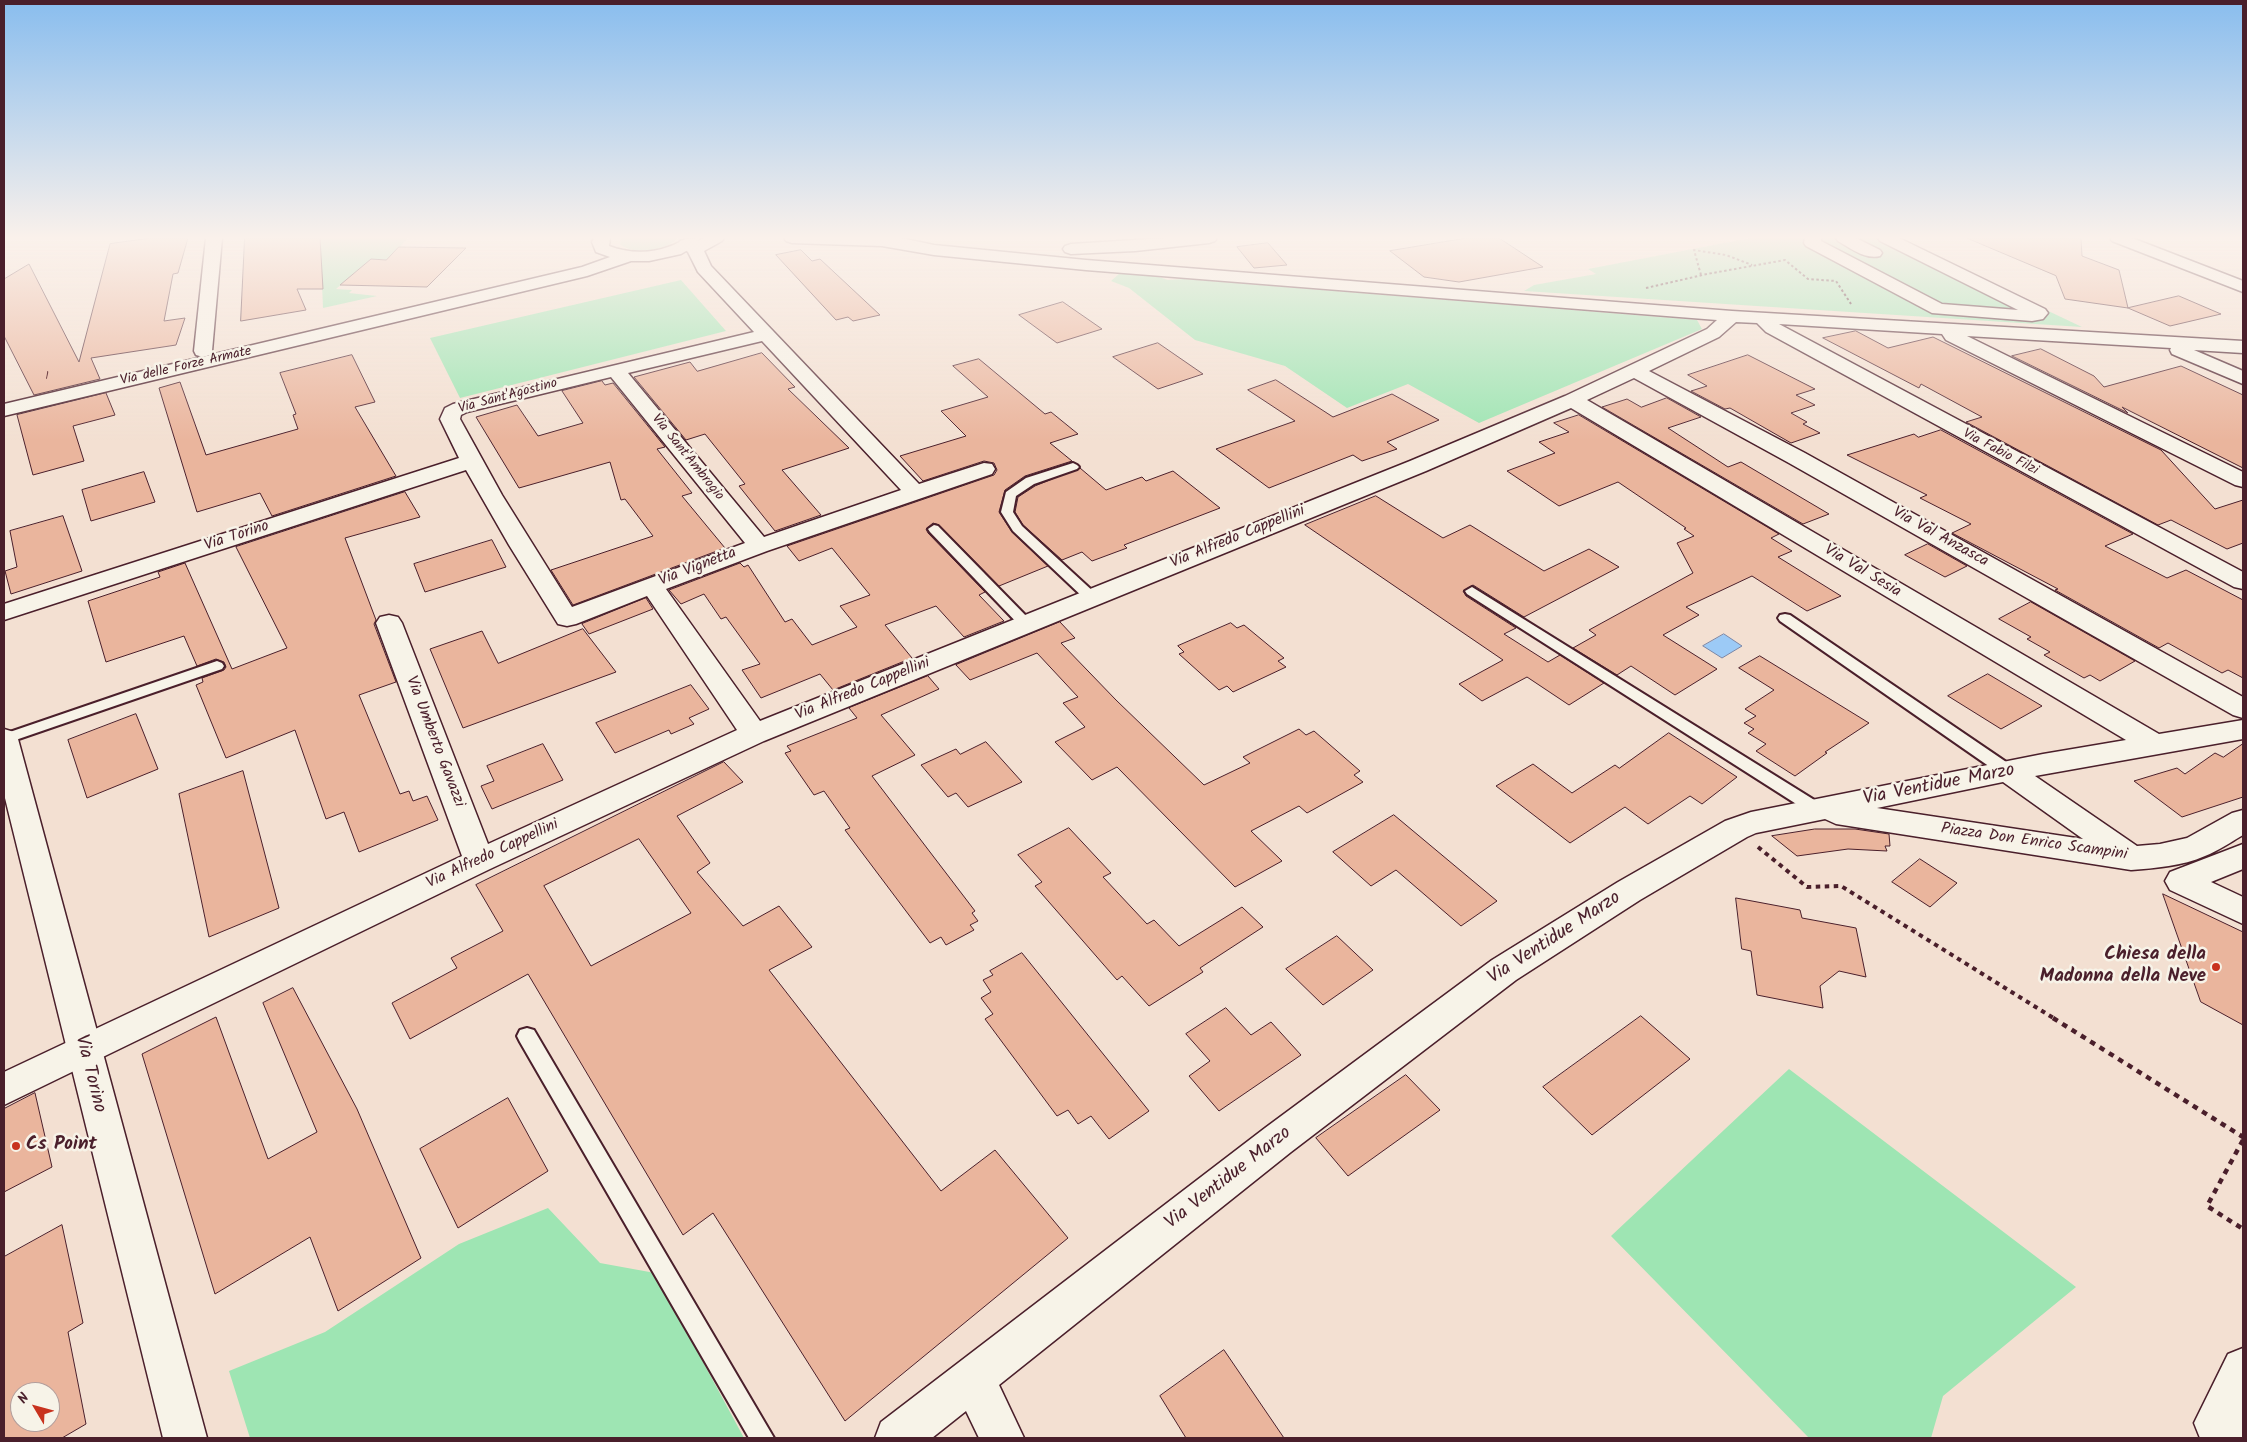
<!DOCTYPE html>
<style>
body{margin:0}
#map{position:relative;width:2247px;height:1442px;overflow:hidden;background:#f3e0d2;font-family:Kalam,sans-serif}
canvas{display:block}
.frame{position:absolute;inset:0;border:5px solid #4a1f2b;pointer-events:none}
.north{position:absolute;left:10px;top:1382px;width:50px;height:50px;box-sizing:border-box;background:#f7f3e8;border:1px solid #b29e9c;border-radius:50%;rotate:307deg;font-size:14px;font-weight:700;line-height:20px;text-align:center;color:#4a1f2b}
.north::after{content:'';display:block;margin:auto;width:18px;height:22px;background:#c8321e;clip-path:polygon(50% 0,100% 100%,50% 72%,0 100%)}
</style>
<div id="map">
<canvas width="2247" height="1442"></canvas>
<div class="frame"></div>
<div class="north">N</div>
</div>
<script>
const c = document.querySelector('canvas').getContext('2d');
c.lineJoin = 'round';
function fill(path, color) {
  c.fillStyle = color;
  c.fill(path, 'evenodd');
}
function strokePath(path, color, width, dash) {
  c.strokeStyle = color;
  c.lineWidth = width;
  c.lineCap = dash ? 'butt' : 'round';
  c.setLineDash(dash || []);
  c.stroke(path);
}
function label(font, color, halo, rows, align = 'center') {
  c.font = font + ' Kalam,sans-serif';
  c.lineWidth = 5;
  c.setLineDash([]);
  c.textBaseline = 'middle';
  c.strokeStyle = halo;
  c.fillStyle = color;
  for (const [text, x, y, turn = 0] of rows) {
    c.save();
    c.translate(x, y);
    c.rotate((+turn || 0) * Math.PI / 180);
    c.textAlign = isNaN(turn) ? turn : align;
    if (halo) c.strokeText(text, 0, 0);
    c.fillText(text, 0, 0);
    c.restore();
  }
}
const green = new Path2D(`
 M320,238H408L387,260L371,259L336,289L352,290L349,293L377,296L323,308Z
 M621,238H678C666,251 634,256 620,244Z
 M1750,238H1895L2082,327L1524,291L1534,285L1596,274L1588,269Z
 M1143,272L1168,280L1184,279L1697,320L1702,329L1479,423L1408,384L1347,408L1285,366L1195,340L1129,288L1111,281L1120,273Z
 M681,280L726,331L460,398L430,338Z
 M1789,1069L2076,1287L1943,1396L1931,1438H1809L1611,1236Z
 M548,1208L600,1263L655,1273L744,1438H250L229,1371L325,1332L459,1244Z`);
const water = new Path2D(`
 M1724,634L1742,646L1722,658L1703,646Z`);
const building = new Path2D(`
 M151,238H188L178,273L173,274L164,321L185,318L176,345L91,358L100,379L34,395L4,336V279L29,264L79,362L110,244Z
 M245,238H320L323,289H297L306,310L241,321Z
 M1467,238H1499L1543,267L1459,282L1424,277L1390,251Z
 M1967,238H2081L2082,256L2119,270L2128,308L2065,299L2056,276Z
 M1268,243L1287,265L1254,268L1237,247Z
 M399,247L466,248L427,287L340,285L371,259L386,260Z
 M801,250L812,261L820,259L880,315L853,321L848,317L836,320L776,255Z
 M2179,296L2221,314L2170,326L2128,308Z
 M1063,302L1102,329L1057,343L1019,315Z
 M1856,331L1888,348L1933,337L2161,450L2215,509L2243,500V543L2227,549L2171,520L2158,525L1966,422L1982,417L1921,384L1919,388L1823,338Z
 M1158,343L1203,374L1158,389L1113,357Z
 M2041,349L2094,376L2104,387L2181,366L2243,395V468L2122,407L2128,413L2012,356Z
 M762,353L795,387L788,389L849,448L782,470L821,515L775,531L739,486L745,484L705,434L686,440L634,377L690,362L697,371Z
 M352,355L375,402L355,407L396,476L272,516L260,493L197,512L159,388L180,382L206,455L298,429L293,415L296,414L280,373Z
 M1748,355L1815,389L1796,395L1815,405L1791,413L1807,422L1803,424L1820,433L1791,443L1730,408L1725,409L1691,391L1707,386L1688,375Z
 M979,359L1045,414L1051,412L1078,434L1050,443L1072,461L1025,476L1005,490L999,512L1012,532L1048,566L999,586L939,525L933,523L926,529L928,533L985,592L979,595L1004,621L964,637L936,606L885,625L912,658L833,690L820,674L761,698L742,670L760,664L726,617L721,619L704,594L681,604L669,590L740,563L744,567L748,565L785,622L792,619L812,645L857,627L840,606L870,595L832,548L799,561L787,546L994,475L997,470L994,463L984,461L923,481L900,456L966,436L941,411L988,397L953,366Z
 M1276,380L1333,417L1392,394L1439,420L1387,442L1397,449L1362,461L1353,455L1269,488L1216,449L1295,421L1248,390Z
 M602,381L605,385L613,383L665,447L657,449L692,493L682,496L725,548L573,605L551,570L653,536L625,499L621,500L610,462L519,488L476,417L517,405L538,436L583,423L562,391Z
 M106,393L115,415L73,426L84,461L33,475L17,415Z
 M1667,398L1701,417L1668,428L1728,467L1741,462L1829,514L1803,524L1602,407L1627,399L1641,407Z
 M1579,415L1779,534L1771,538L1792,551L1778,557L1841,596L1807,611L1752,576L1686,607L1699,615L1663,635L1717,669L1675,695L1631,666L1617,675L1573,648L1596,635L1589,630L1693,573L1677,543L1694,536L1684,529L1686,528L1618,482L1559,506L1507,471L1555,453L1539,442L1569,432L1554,423Z
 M1941,430L2133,534L2105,546L2167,578L2186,570L2243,600V678L2228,670L2222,673L2168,643L2159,648L2055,590L2058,589L1952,533L1971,524L1920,498L1927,495L1847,455L1914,434L1918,437Z
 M1080,468L1106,490L1142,477L1146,481L1173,471L1220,508L1124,545L1127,548L1092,561L1082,552L1062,560L1023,525L1015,512L1018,497L1035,486Z
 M144,472L155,502L91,521L82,490Z
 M405,492L420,517L345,538L376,620L374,624L396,682L359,695L400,794L409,791L413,801L427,796L438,820L359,852L344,812L326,819L295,730L226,758L196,685L203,682L202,678L224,670L226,667L224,662L216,659L197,666L184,636L106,662L88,601L160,577L158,572L185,563L232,669L287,648L236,547Z
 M1376,496L1443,538L1470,525L1544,571L1589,549L1619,567L1524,617L1473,585L1463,591L1466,596L1516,628L1504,634L1548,662L1560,655L1604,683L1569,705L1527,677L1482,701L1459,684L1503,660L1305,525Z
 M63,516L82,571L11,594L5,571L17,567L10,531Z
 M492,540L506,567L425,592L414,564Z
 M1928,544L1967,566L1945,577L1905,555Z
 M646,598L653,609L589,634L582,624Z
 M2031,602L2135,661L2100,681L2090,675L2084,678L2044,655L2050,652L2027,639L2031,637L1999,619Z
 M1060,622L1075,638L1061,643L1116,700L1204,785L1250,763L1243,757L1299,729L1306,735L1314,731L1360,771L1354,775L1363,782L1307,813L1299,806L1251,831L1282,861L1235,887L1117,767L1092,780L1055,742L1085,727L1063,703L1078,697L1037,653L970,680L956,665Z
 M1231,623L1237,628L1244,625L1284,658L1278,661L1286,667L1233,692L1227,686L1219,690L1179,654L1184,652L1178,646Z
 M583,629L616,672L463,728L430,649L482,631L498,663Z
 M1760,656L1869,723L1825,752L1827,753L1795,776L1756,751L1766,744L1748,733L1754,729L1744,723L1756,716L1745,709L1774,690L1739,668Z
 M1988,674L2042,706L2001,729L1948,696Z
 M928,676L939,689L881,715L915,755L872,776L975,911L972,913L978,921L970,925L974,930L946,945L941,937L930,943L845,830L850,828L824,791L814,795L785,753L791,751L787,746L857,718L849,708Z
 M691,685L709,709L689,718L694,724L671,734L669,730L615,753L596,723Z
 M136,714L158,769L87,798L68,740Z
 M1669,733L1737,777L1702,804L1690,796L1648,824L1625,807L1570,843L1496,786L1533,764L1572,793L1615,765L1619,768Z
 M986,742L1022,782L968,807L956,793L948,797L921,765L956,749L960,754Z
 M543,744L563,780L492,809L481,786L494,781L487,766Z
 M2243,744V797L2182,817L2134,781L2177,768L2185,774L2215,753L2223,757Z
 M724,762L743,782L677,816L710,863L697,872L743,926L779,906L812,947L769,970L941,1191L995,1150L1068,1238L845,1421L713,1213L683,1235L528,974L410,1039L392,1003L457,968L451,958L503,931L476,885ZM639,839L691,913L591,966L544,886Z
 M243,771L279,908L209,937L179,794Z
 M1394,815L1497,901L1461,926L1396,870L1371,886L1333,852Z
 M1069,828L1111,873L1103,877L1147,924L1154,920L1179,946L1242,907L1263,927L1200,968L1203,972L1149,1006L1122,976L1117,980L1035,886L1042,882L1018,855Z
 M1815,829H1855L1889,834L1890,846H1885L1887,851L1848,849L1797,856L1772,836Z
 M1920,859L1957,883L1930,907L1892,882Z
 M2163,894L2243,932V1025L2201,1002Z
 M1736,898L1800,910L1802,918L1856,928L1866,977L1839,971L1820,986L1823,1008L1757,995L1751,951L1742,949Z
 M1337,936L1373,970L1323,1005L1286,969Z
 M1022,953L1149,1111L1109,1139L1091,1116L1078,1124L1068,1110L1057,1116L985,1019L993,1014L981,998L991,992L983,980L993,975L990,971Z
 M293,988L357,1109L421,1258L338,1311L310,1237L215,1294L142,1054L216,1017L268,1159L317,1132L263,1003Z
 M1226,1008L1251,1035L1271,1022L1301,1055L1219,1111L1189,1076L1210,1061L1186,1034Z
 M1641,1016L1690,1059L1592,1135L1543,1087Z
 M1406,1075L1440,1110L1348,1176L1316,1138Z
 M35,1093L52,1167L4,1192V1109Z
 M508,1098L548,1171L458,1228L420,1149Z
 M62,1225L83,1323L68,1332L86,1424L62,1438H4V1257ZM20,1392H50V1422H20Z
 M1224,1350L1284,1438H1186L1160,1396Z`);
const pathFar2 = new Path2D(`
 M1701,275L1694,250L1726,255L1752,265
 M1646,288L1707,274L1785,260L1808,279L1836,281L1851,304`);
const pathFar1 = new Path2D(`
 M1758,847L1807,887L1841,886L2055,1019`);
const path = new Path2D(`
 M2053,1018L2243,1137
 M2243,1140L2207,1206L2243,1229`);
const lane = new Path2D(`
 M1073,463L1077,465L1079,467L1077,469L1034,484L1016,496L1013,512L1022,526L1096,594L1098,597L1091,601L1086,600L1013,531L1001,512L1006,492L1026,478Z
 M934,525L938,526L1031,621L1033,624L1031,627H1021L930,532L928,529Z
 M1472,587L1824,806L1826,810L1824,814L1818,816L1812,814L1467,594L1465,591Z
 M1785,614L1790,615L2015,768L2017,772L2015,776L2009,778L2003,776L1780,621L1778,618L1780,615Z
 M217,661L222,663L224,666L222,669L4,744V734Z
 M527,1028L534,1030L774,1438H749L520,1042L517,1036L520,1030Z`);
const street = new Path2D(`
 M206,238H222L212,351L210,355L203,357L196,355L194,351Z
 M704,238H724L722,241L704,251L711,266L919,484L984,463L992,464L995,469L992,474L767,551L666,589L760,721L1410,461L1565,396L1707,329L1717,320L1086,270L934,255L882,246L792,243L786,241L784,238H901L934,245L1086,260L1577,299L1732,311L2243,341V353L2194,350L2243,371V384L2172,354L2170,350L2171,348L1967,336L2243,472V487L2235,485L1946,340L1942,334L1779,324L2243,572V589L2234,587L1766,332L1757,323L1736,322L1719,337L1649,371L1805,453L2243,697V718L2233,715L1789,463L1634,378L1587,400L2159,734L2243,720V739L2035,776L2137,846L2160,844L2187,838L2232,813L2243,810V835C2231,842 2218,851 2205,856C2182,866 2156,868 2131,870L1836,824L1825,819L1756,833L1747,837L1640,900L1516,980L1291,1152L999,1385L1024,1438H979L966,1411L932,1438H875L881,1422L1265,1128L1492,960L1618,882L1725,821L1751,812L2043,754L2126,740L1571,408L1426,471L764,741L490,869L4,1105V1072L462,856L376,623L380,617L389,615L398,617L402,623L488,844L737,730L647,596L576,624L567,626L558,624L509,545L466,470L4,620V604L459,458L440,419L445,408L453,404L754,332L698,272L688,252L678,244L680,241L686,239L695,242ZM762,341L901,490L764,537L628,373ZM611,377L745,543L572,607L502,495L460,419L461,415L467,412ZM2003,782L2083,839L1877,808Z
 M1165,238H1217L1215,241L1209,243L1135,251L1071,254L1065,252L1063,249L1065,246L1071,244Z
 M1805,238H1821V241L1942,304L2018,310L1880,241L1878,238H1899L2045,309L2048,313L2043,319L2032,321L1932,313L1806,246L1804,243Z
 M1836,238H1856L1880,250L1882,253L1880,256C1866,260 1850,248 1838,241Z
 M2110,238H2132L2243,281V292L2112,241Z
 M2243,844V869L2211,882L2243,897V924L2170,890L2165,881L2170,872Z
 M2243,1348V1438H2200L2194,1423L2228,1354Z`);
const secondary = new Path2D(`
 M594,238H610L609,246C627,253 650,254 668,247C685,241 681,238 701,238L691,248L681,254L649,261H631L587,276L4,416V404L582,267L610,257L596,252L592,242Z
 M4,729L14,732L18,739L207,1438H163L4,794Z`);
const markers = [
 [2216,967,5,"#c8321e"],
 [16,1146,5,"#c8321e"]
];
const farNumbernames = [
 ["1",47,377]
];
const farStreetnames = [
 ["Via delle Forze Armate",186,367,-13],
 ["Via Sant'Agostino",508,397,-15],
 ["Via Fabio Filzi",2000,453,28],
 ["Via Sant'Ambrogio",687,458,51]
];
const streetNames = [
 ["Via Torino",237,537,-18],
 ["Via Alfredo Cappellini",1238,538,-22],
 ["Via Val Anzasca",1940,538,29],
 ["Via Vignetta",698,568,-21],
 ["Via Val Sesia",1862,572,31],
 ["Via Alfredo Cappellini",863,690,-22],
 ["Via Umberto Gavazzi",434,742,69],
 ["Piazza Don Enrico Scampini",2034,843,8],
 ["Via Alfredo Cappellini",493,855,-25]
];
const nearStreetnames = [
 ["Via Ventidue Marzo",1939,786,-11],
 ["Via Ventidue Marzo",1555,939,-33],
 ["Via Torino",89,1074,76],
 ["Via Ventidue Marzo",1229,1179,-38]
];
const nearPoinames = [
 ["Chiesa della",2206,956],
 ["Madonna della Neve",2206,978],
 ["Cs Point",26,1146,"left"]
];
fill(green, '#9ee5b3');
fill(water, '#9ccaf6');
strokePath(water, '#7b86a5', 1);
fill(building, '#eab59d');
strokePath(building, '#4a1f2b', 1);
strokePath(lane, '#4a1f2b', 4);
strokePath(street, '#4a1f2b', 3);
strokePath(secondary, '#4a1f2b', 3);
strokePath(pathFar2, '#4a1f2b', 2, [2.5, 2.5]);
strokePath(pathFar1, '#4a1f2b', 4, [4.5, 4.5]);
strokePath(path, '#4a1f2b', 4.5, [5.5, 5.5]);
fill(lane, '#f7f3e8');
fill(street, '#f7f3e8');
fill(secondary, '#f7f3e8');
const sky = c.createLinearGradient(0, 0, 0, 440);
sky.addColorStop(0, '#89bdee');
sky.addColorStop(0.54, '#faf1eb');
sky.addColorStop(1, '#faf1eb00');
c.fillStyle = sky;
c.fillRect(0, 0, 2247, 440);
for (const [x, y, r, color] of markers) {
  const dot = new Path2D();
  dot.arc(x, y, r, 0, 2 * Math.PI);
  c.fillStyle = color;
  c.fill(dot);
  strokePath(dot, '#f7f3e8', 2);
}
label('11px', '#724448', null, farNumbernames);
label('14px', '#4a1f2b', '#f7f3e8', farStreetnames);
label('16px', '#4a1f2b', '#f7f3e8', streetNames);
label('19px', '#4a1f2b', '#f7f3e8', nearStreetnames);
label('bold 19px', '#4a1f2b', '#f7f3e8', nearPoinames, 'right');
</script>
